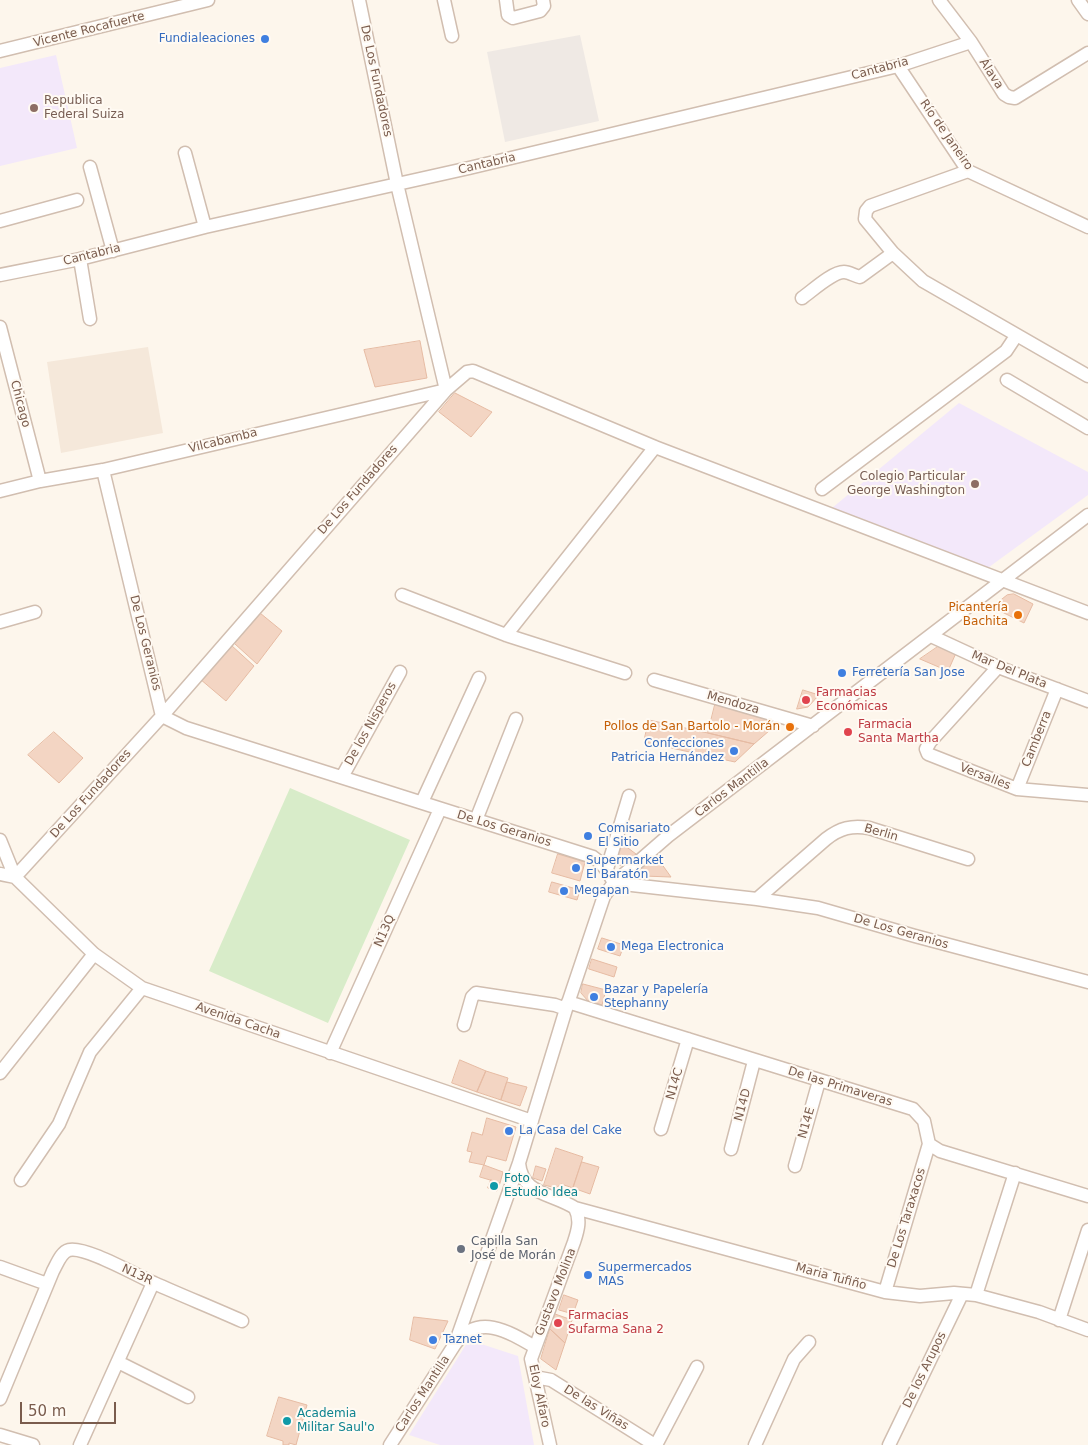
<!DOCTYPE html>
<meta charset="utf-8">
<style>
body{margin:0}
#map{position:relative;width:1088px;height:1445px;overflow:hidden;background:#fdf6ec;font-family:"DejaVu Sans",sans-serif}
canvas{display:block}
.scale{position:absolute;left:20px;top:1402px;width:96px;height:22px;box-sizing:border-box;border:2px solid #7a5c4d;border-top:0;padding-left:6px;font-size:15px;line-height:18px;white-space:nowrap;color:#7a5c4d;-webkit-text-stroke:4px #fffaf3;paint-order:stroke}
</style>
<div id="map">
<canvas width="1088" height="1445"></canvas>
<div class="scale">50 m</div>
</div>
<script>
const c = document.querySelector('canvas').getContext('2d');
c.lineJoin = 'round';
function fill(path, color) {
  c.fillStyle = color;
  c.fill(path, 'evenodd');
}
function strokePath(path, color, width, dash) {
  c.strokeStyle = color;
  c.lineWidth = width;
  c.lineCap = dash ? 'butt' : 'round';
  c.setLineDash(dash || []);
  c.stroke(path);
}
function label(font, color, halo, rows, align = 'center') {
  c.font = font + ' "DejaVu Sans",sans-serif';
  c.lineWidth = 4;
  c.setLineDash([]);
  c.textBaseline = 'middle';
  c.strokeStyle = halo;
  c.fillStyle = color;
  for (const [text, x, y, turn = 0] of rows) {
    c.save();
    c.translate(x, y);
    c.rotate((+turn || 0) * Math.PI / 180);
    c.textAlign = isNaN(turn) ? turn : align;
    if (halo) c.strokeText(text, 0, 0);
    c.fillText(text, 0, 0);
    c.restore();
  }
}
const residential = new Path2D(`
 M148,347L163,433L61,453L47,362Z`);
const industrial = new Path2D(`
 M580,35L599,121L505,142L487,52Z`);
const education = new Path2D(`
 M56,55L77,148L0,166V68Z
 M959,403L1088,472V495L985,570L832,508Z
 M469,1340L518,1356L534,1445H440L409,1435Z`);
const green = new Path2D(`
 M290,788L410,840L328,1023L209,971Z`);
const building = new Path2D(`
 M420,341L427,378L375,387L364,350Z
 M455,393L492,412L471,437L439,412Z
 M1014,594L1033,604L1024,623L992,607L1007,595Z
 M260,613L282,631L257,664L235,644Z
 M231,645L254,666L226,701L200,679Z
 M939,646L956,653L948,671L920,659Z
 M803,690L819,695L808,707L797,709Z
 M716,701L776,717L777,724L754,744L708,733Z
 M649,720L708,733L754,744L735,762L644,742Z
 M54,732L83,758L59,783L28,755Z
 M620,842L636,854L620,866L615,860Z
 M558,854L585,862L580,881L552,873Z
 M656,856L671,877L643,876L640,872Z
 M552,882L580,890L577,900L549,892Z
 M602,938L624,945L620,956L598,949Z
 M592,959L617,967L614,977L589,969Z
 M583,984L606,990L602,1005L588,1001L581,993Z
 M460,1060L486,1071L477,1092L452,1083Z
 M486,1071L508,1078L501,1100L477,1092Z
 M507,1082L527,1087L520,1106L501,1100Z
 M487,1118L516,1127L506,1161L487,1156L484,1165L469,1162L472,1152L467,1151L472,1132L482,1135Z
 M556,1148L583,1157L573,1188L561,1184L556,1188L544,1185Z
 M582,1162L599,1167L590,1194L573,1188Z
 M484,1165L503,1172L500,1183L480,1177Z
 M536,1166L546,1169L542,1181L533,1178Z
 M491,1180L500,1183L497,1191L488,1188Z
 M564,1295L578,1300L573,1314L559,1310Z
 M555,1314L572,1320L565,1343L550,1329Z
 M414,1317L448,1321L435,1349L410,1340Z
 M550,1329L565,1343L556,1370L541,1359Z
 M279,1397L307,1405L296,1445L289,1443V1445H283V1441L267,1436Z`);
const minor = new Path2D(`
 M359,0L397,184L446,390
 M444,0L452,36
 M506,0L508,15L513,18L540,11L544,6L543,0
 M939,0L971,42L1004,94L1009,97L1015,98L1088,53
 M1078,0L1088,14
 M0,51L208,0
 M898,66L968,171L1088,227
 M185,153L205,227
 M90,167L113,251
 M968,171L870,206L866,211L865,219L893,253L923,281L1088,376
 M0,221L77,200
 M80,259L90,319
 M0,275L80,259L205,227L469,168L898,66L971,42
 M802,298C812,291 832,272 844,272C849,272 855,276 860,277L893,253
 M0,327L40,481
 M1007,380L1088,428
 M103,470L162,716L186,728L593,857C604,864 608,872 614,883
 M822,489L1006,351L1016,336
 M0,491L40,481L103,470L446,390
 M402,595L506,635L625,673
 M0,622L35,612
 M506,635L655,447
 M931,636L998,667L1088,701
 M998,667L930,742L926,749L928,754L1017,789L1088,795
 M654,680L813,726
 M342,777L400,672
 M1017,789L1057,689
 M422,802L479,678
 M476,820L516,719
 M0,840L15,877L94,954L142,988L532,1121
 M607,869L629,796
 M0,874L15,877L162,716L446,390L467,372L473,371L655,447L1088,613
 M614,883L757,899L818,908L915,936L1088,982
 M757,899L826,839C840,828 852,825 869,828L968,859
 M568,1002L913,1109L924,1121L929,1144L885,1292
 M464,1025L472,997L476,993L555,1005L566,1009
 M330,1053L440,809
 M0,1073L94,954
 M661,1129L688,1039
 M929,1144L940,1151L1088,1196
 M731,1149L754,1061
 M519,1163C522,1195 552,1193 575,1208L885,1292L920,1296L954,1293L976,1295L1039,1312L1088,1330
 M795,1166L819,1081
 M21,1180L59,1124L90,1052L142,988
 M0,1267L47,1284
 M976,1295L1015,1173
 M1059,1320L1088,1230
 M455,1344L519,1163L566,1009L604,896L614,883L668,836L1088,515
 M118,1362L188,1397
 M535,1377L551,1380L655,1445
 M0,1399L53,1271C57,1264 61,1252 69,1250C86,1246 137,1276 154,1283C183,1296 213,1308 242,1321
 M0,1435L33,1445
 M80,1445L153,1283
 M390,1445L455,1344C478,1313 508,1331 535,1347
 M550,1445L531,1359L574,1242C578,1230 581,1220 575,1208
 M656,1445L697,1367
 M755,1445L794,1359L809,1342
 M889,1445L962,1294`);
const markers = [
 [265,39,5,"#3f7fe0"],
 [34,108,5,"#8d6e63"],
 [975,484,5,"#8d6e63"],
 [1018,615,5,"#e8710a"],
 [842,673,5,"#3f7fe0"],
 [806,700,5,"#e0444e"],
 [790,727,5,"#e8710a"],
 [848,732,5,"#e0444e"],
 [734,751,5,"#3f7fe0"],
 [588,836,5,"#3f7fe0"],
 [576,868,5,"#3f7fe0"],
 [564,891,5,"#3f7fe0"],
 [611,947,5,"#3f7fe0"],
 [594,997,5,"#3f7fe0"],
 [509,1131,5,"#3f7fe0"],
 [494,1186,5,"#0f9aa8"],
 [461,1249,5,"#6b7280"],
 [588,1275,5,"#3f7fe0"],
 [558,1323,5,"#e0444e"],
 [433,1340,5,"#3f7fe0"],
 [287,1421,5,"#0f9aa8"]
];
const streetNames = [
 ["Vicente Rocafuerte",89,30,-14],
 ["Cantabria",880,69,-15],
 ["Álava",991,74,57],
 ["De Los Fundadores",376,81,78],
 ["Río de Janeiro",946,135,55],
 ["Cantabria",487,164,-13],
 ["Cantabria",92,255,-14],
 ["Chicago",20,404,75],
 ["Vilcabamba",223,441,-14],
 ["De Los Fundadores",358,490,-49],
 ["De Los Geranios",145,643,76],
 ["Mar Del Plata",1009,670,22],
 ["Mendoza",733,703,16],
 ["De los Nisperos",371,724,-61],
 ["Camberra",1037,739,-68],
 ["Versalles",985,777,21],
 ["Carlos Mantilla",732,788,-37],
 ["De Los Fundadores",91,794,-48],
 ["De Los Geranios",504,829,17],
 ["Berlin",881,833,16],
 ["N13Q",385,931,-66],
 ["De Los Geranios",901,932,16],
 ["Avenida Cacha",238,1021,19],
 ["N14C",675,1084,-74],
 ["De las Primaveras",840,1087,17],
 ["N14D",743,1105,-75],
 ["N14E",807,1123,-74],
 ["De Los Taraxacos",907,1218,-73],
 ["N13R",137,1275,25],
 ["Maria Tufiño",831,1277,15],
 ["Gustavo Molina",556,1292,-69],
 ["De los Arupos",925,1370,-64],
 ["Carlos Mantilla",423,1394,-57],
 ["Eloy Alfaro",539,1396,78],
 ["De las Viñas",596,1408,32]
];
const shopNames = [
 ["Fundialeaciones",255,39,"right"],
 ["Ferretería San Jose",852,673],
 ["Confecciones",724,744,"right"],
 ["Patricia Hernández",724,758,"right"],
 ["Comisariato",598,829],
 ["El Sitio",598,843],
 ["Supermarket",586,861],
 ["El Baratón",586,875],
 ["Megapan",574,891],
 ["Mega Electronica",621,947],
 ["Bazar y Papelería",604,990],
 ["Stephanny",604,1004],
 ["La Casa del Cake",519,1131],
 ["Supermercados",598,1268],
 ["MAS",598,1282],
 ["Taznet",443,1340]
];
const educationNames = [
 ["Republica",44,101],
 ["Federal Suiza",44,115],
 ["Colegio Particular",965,477,"right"],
 ["George Washington",965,491,"right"]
];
const foodNames = [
 ["Picantería",1008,608],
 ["Bachita",1008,622],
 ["Pollos de San Bartolo - Morán",780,727]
];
const healthNames = [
 ["Farmacias",816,693],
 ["Económicas",816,707],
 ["Farmacia",858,725],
 ["Santa Martha",858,739],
 ["Farmacias",568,1316],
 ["Sufarma Sana 2",568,1330]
];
const cultureNames = [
 ["Foto",504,1179],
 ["Estudio Idea",504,1193],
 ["Academia",297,1414],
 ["Militar Saul'o",297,1428]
];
const worshipNames = [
 ["Capilla San",471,1242],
 ["José de Morán",471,1256]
];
fill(residential, '#f5e8da');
fill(industrial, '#efe9e4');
fill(education, '#f3e8fa');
fill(green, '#d8ecc9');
fill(building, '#f3d5c3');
strokePath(building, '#e6bba3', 1);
strokePath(minor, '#d1beb0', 15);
strokePath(minor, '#fff', 12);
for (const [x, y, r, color] of markers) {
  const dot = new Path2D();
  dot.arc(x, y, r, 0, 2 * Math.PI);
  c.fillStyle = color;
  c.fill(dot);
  strokePath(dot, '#fffaf3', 2);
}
label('12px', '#7a5c4d', '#fffaf3', streetNames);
label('12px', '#366cbe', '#fffaf3', shopNames, 'left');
label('12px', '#785e54', '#fffaf3', educationNames, 'left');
label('12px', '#c56008', '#fffaf3', foodNames, 'right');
label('12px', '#be3a42', '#fffaf3', healthNames, 'left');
label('12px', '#0d838f', '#fffaf3', cultureNames, 'left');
label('12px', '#5b616d', '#fffaf3', worshipNames, 'left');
</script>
